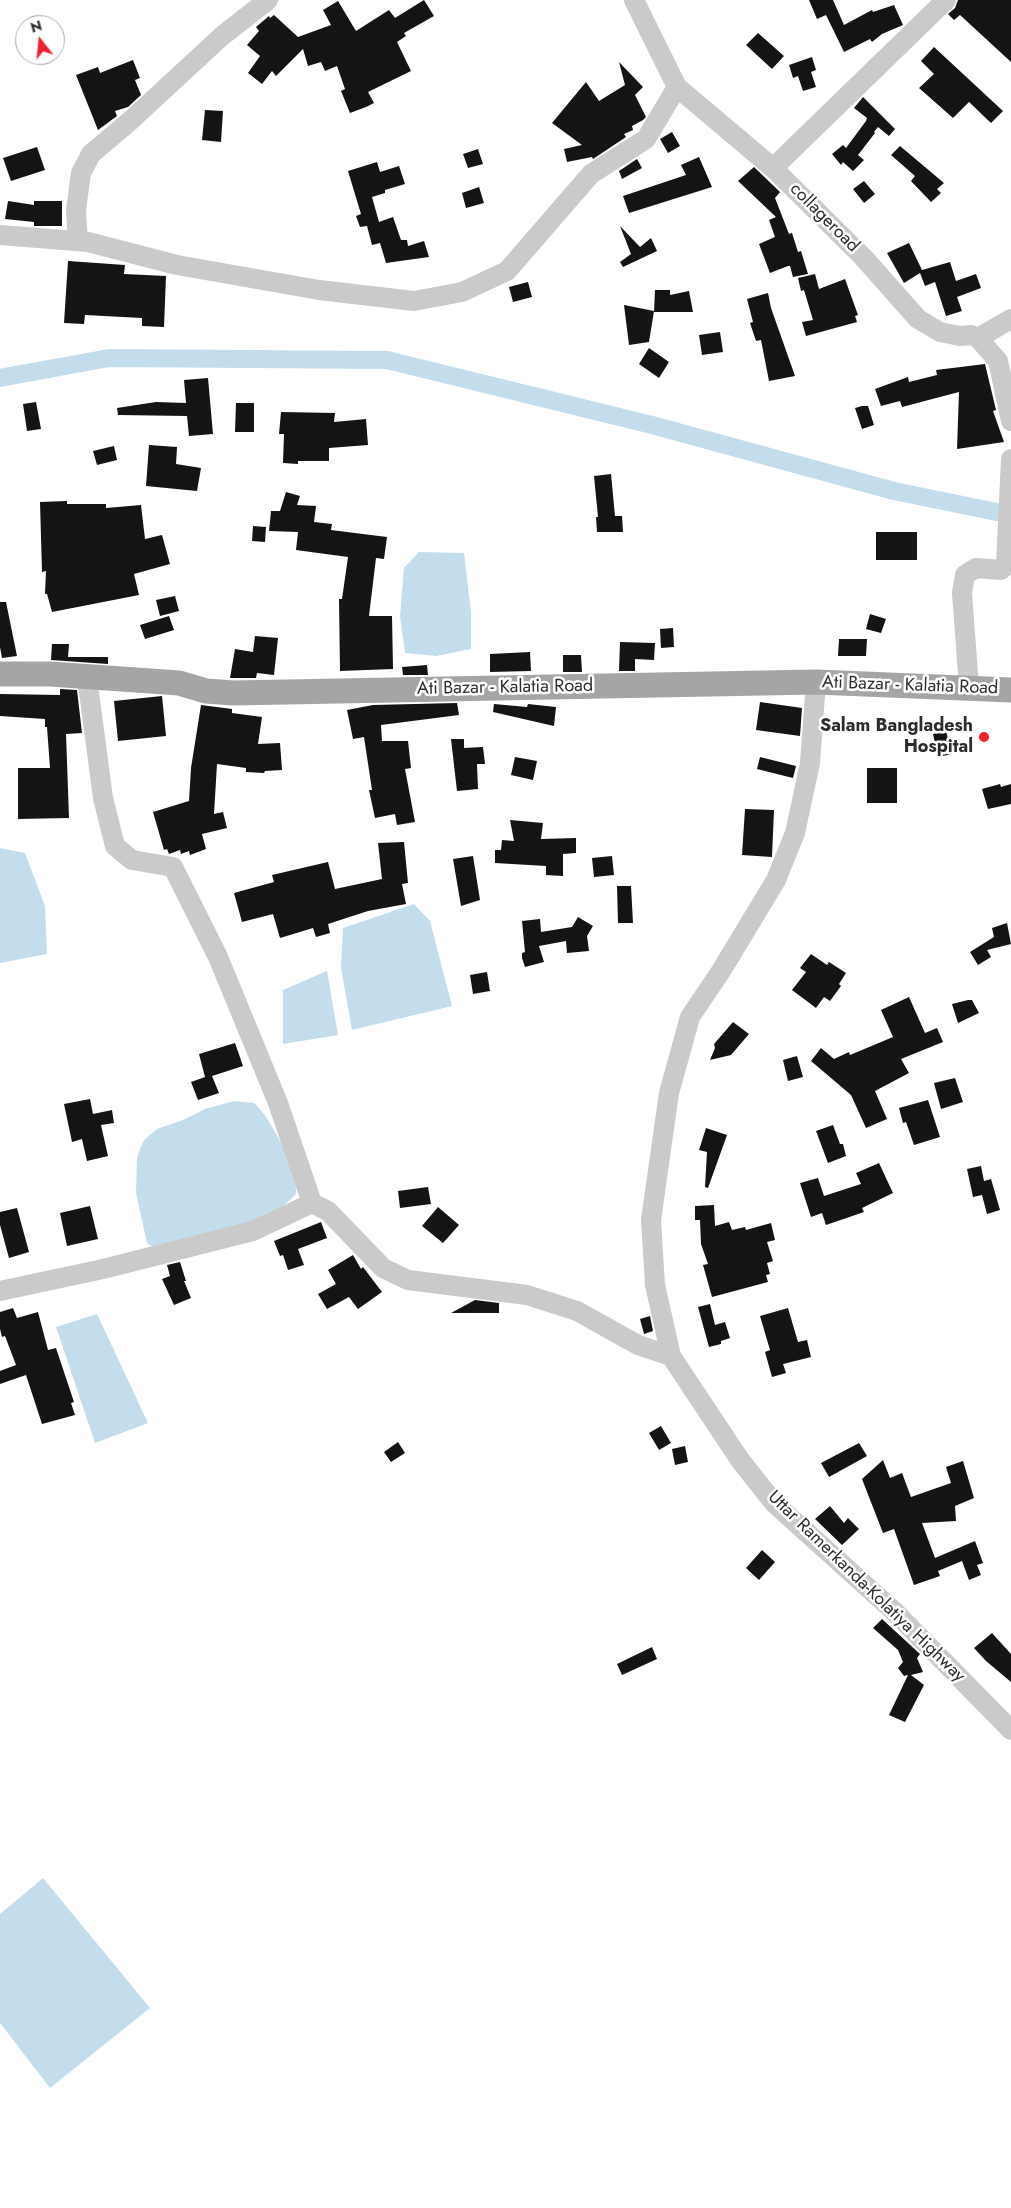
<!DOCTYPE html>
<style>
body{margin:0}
#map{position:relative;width:1011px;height:2208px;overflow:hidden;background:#fff;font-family:Jost,sans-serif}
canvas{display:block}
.north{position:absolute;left:15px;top:15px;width:50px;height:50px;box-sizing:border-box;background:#fff;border:1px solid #ababab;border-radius:50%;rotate:344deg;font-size:14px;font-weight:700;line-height:20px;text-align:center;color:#2d2d2d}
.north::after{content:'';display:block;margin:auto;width:18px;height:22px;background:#f2212f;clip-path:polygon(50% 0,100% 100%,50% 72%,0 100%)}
</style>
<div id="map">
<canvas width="1011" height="2208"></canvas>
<div class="north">N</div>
</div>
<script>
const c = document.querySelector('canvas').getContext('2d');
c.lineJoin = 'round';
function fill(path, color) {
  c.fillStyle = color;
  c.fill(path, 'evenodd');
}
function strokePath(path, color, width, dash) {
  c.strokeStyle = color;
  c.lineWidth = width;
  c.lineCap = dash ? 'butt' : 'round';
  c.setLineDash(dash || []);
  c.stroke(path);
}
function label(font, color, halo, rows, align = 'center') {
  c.font = font + ' Jost,sans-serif';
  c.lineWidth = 5;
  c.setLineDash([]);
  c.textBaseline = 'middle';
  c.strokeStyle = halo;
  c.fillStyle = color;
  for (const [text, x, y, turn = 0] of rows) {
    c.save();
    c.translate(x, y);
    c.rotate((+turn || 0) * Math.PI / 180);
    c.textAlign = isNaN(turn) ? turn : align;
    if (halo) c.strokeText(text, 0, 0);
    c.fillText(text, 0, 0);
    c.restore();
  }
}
const water = new Path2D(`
 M419,552L464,553L471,612V649L436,656L405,653L400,616L404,568Z
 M0,848L25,853L45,906L47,954L0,963Z
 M414,904L430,921L452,1006L352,1030L341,968L343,928Z
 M327,971L338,1035L283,1044V990Z
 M234,1101L254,1103C271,1117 298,1172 296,1194C265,1229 197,1238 154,1248L147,1243L136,1193L137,1157L144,1140L157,1129L183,1120L205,1109Z
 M97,1314L148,1423L95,1443L56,1327Z
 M43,1878L150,2008L50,2088L0,2023V1914Z`);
const canal = new Path2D(`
 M0,378L109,358L387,360L652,425L894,491L1011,515`);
const building = new Path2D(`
 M424,0L434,16L404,33L406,36L397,42L411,71L368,92L374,103L366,107L350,113L341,91L345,89L337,66L325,71L321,62L308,66L303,49L276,76L272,71L262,84L248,73L260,56L247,45L259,31L256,27L269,16L270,18L274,15L298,37L331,25L323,10L338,1L356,31L389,10L395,18Z
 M809,0H833L844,25L872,10L873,12L894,5L903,25L882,34L872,42L870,39L844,52L826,15L817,19Z
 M958,0H1011V62L960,15L954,20L948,14L955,8Z
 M758,33L784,56L772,69L746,45Z
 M934,47L1003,111L991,123L969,102L953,118L919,88L934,74L921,61Z
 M812,57L816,70L811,72L816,87L803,91L798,76L793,78L789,65Z
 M133,60L140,78L135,80L141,95L128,107L115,111L117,116L98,130L76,75L98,67L100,73Z
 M619,62L643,87L635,95L646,117L643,120L632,126L633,130L624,134L626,137L593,159L592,157L567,162L564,149L582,145L552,123L586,82L599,101L625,85Z
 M863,97L895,129L889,136L878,127L874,132L875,133L858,155L864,160L853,171L843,162L841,165L832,154L843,145L846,148L866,121L867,118L854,108Z
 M205,110L223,111L221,142L202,140Z
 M672,132L680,146L668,153L660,139Z
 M900,146L944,183L937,189L941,193L931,202L911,181L915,176L891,155Z
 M37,147L45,170L11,181L3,158Z
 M478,149L483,164L468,168L463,154Z
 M699,157L712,187L629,213L623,196L686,175L681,165Z
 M637,159L642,168L622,179L619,171Z
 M377,162L380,172L399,166L405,184L385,190V193L372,197L379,222L393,217L401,240H407L408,246L424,241L429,257L386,263L380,243L372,245L367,226L360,227L356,216L361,214L348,171Z
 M754,167L780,192L775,198L789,234L792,233L798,252L801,251L808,274L793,277L790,266H788L770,273L759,244L775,237L769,220L776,217L738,181Z
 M864,181L875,194L864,203L853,189Z
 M479,187L484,203L466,208L462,193Z
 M8,201L34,205V201H62V226H34V222L5,219Z
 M620,226L640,247L651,238L657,251L623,267L620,262L631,254Z
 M909,243L922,270L950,262L956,281L976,274L981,288L957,297L962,311L946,316L935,282L925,286L920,273L904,283L887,253Z
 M68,261L125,265L124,274L166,276L164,327L142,326V318L85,315L84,324L64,323Z
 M815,274L819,289L845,279L858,315L855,316L857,322L806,336L802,322L813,320L804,290L801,291L798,278Z
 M528,282L532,297L513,302L509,287Z
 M655,290H670V295L689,291L693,312H654Z
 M768,293L771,308L795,376L769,381L761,340L756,341L750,323L753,322L747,299Z
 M624,305L654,311L649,342L629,345Z
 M720,332L723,352L702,355L699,335Z
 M649,348L669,362L659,378L639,364Z
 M985,364L996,410L993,411L1004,442L957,449L959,392L902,407L900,401L881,406L875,389L908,377L909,382L937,375L936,370Z
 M208,378L213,434L189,436L187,416L118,415L117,408L156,402L186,403L184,380Z
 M36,402L41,429L27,431L23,404Z
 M236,403H254V432H235Z
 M862,406H868L874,425L862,429L855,408Z
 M281,412L335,413L334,422L366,419L368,445L329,448V461H298V464L283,463L284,434H279Z
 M149,445L177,447L176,464L201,468L197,491L146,486Z
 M114,446L117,460L97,465L93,451Z
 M611,474L615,516H622L623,532H597L596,517H598L594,476Z
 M286,492L300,496L297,505L316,506L314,522L332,524L331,530L387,537L384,559L376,558L369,616H392L393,669L340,671L339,599H342L348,557L296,550L298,532L269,531L271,511H280Z
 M67,501V504H106V508L141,505L145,539L162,535L170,564L134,574L139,595L52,612L47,594H45L46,571L42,572L40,502Z
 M253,526L266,527L265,542L252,541Z
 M876,532H917V560H876Z
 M175,596L179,611L160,616L156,600Z
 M0,602H6L17,656L2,658L0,647Z
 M870,614L886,619L881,633L866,629Z
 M169,616L174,630L145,639L140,625Z
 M673,628L674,647L661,648L660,629Z
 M255,636L278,638L274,675L257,673L256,678H230L235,649L253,652Z
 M839,639H867L866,656H838Z
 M620,642L655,643L654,660L635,659V671H619Z
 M52,644H69L68,657H108V664L51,660Z
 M530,652L531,671L490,672V654Z
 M563,655H581L582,672H563Z
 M427,665L428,675H403L402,667Z
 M60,689L77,690L82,733L66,734L69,818L18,819V768H50L47,727H45V719L0,716V694L60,695Z
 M162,696L166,736L118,741L114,701Z
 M760,702L802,708L800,736L756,730Z
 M457,703L459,715L381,725L382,741H408L411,768L405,769L415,822L397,825L395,814L375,818L369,790H372L364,737L353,739L347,710L373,705Z
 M494,704L527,707L528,704L556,707L554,726L493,712Z
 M201,705L232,709V713L262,717L258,744L280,743L282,770L265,771L264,773L246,772V768L217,764L214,814L223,812L227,828L202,834L206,849L190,855L189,851L181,854L180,850L169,854L167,849L164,850L153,812L189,801L191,768Z
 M946,731L952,754L938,757L933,734Z
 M451,739H464V748L483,747L485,764H477L478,789L457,791Z
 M515,757L537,761L533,780L511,775Z
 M760,757L796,766L793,778L757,769Z
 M867,768H897V803H867Z
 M1000,784L1001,787L1011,784V804L988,809L982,789Z
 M745,809L774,810L772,857L742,855Z
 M510,820L543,823L541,839L576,838V853L563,854V876L546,875V866L495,863V850H501L502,840L514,841Z
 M404,842L408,883L402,884L406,904L368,911L328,924L330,933L316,937L313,928L280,938L273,914L242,922L234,893L274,882L272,875L328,862L335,889L382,879L378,843Z
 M473,856L480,900L461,906L453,859Z
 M612,856L614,875L594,877L592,858Z
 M617,886H631L633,923H618Z
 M578,917L593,926L587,936L589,951L567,953L566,941L539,946L544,962L525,967L522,958V953L525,952L522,921L540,919L541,932L572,927Z
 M1007,923L1011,944L987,950L991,957L978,965L970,952L994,937L992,928Z
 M811,954L827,965L829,962L846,973L839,984L841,986L830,1001L824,997L816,1008L792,990L806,972L800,968Z
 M487,972L490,991L473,994L470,975Z
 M909,997L925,1033L937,1028L943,1042L901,1059L909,1073L875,1091L887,1119L866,1128L851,1095L811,1061L821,1048L834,1059L849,1052L850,1055L893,1037L881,1010Z
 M968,1000H972L979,1013L958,1023L952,1004Z
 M733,1022L749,1034L731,1055L710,1060L715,1048L714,1044Z
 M235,1043L243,1066L212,1076L219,1093L198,1100L191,1082L205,1077L199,1054Z
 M797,1056L803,1077L788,1081L783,1060Z
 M955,1078L963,1102L941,1109L934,1083Z
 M90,1099L93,1114L112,1110L114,1123L101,1125L108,1156L87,1161L82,1139L72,1142L64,1104Z
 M928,1100L940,1137L914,1145L906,1122L903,1123L899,1108Z
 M833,1125L840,1144H843L846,1156L828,1163L816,1131Z
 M706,1128L727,1135L708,1188L705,1187L707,1152L699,1150Z
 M879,1163L893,1193L862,1208L864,1212L826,1225L822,1213L811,1217L800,1183L818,1178L824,1196L861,1184L856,1173Z
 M981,1166L984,1181L991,1179L1000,1210L987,1214L982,1195L973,1197L967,1169Z
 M428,1187L431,1204L400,1208L398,1191Z
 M714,1205L715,1226L729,1222L732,1230L745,1227L746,1230L771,1223L775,1240L767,1242L773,1261L767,1263L770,1274L766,1275L768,1282L712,1297L703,1265L708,1264L701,1244L700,1220H695V1206Z
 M90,1206L98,1239L67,1246L60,1213Z
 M438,1207L459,1225L443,1243L422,1226Z
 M17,1208L29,1252L9,1258L0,1225V1212Z
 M321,1222L327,1238L298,1249L304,1265L288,1270L283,1255L280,1256L274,1241Z
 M353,1255L361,1269L363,1267L382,1292L358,1309L349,1297L327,1309L318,1294L336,1284L328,1270Z
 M180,1262L186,1281H184L191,1298L174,1305L162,1279L170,1276L167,1265Z
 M475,1300L499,1303V1313H451Z
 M710,1304L715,1325L725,1322L730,1338L721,1341V1344L709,1347L698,1307Z
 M13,1308L17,1318L38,1312L48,1350L56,1348L74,1402L71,1403L75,1415L42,1424L26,1375L0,1384V1371L16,1365L5,1336L2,1337L0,1329V1312Z
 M788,1308L798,1342L807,1340L811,1357L783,1364L786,1373L772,1377L765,1352L770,1350L760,1316Z
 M650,1316L653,1331L644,1334L640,1319Z
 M661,1426L671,1443L659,1450L649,1433Z
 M398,1442L405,1453L391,1462L384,1452Z
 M859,1443L867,1456L829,1477L821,1463Z
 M685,1446L688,1462L675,1465L672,1449Z
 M883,1460L890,1478L902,1473L911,1497L951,1483L946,1467L963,1461L974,1498L955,1506L956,1521L922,1523L935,1558L975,1541L983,1563L977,1565L981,1575L969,1580L962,1561L938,1571L940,1576L914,1585L894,1529L883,1533L862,1479Z
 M830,1506L844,1523L848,1518L859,1529L842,1545L815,1519Z
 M762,1550L775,1562L759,1580L746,1568Z
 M882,1619L920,1654L917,1658L923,1672L911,1675L924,1685L905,1722L889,1715L908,1675L904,1676L898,1668L903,1662L898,1650L873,1628Z
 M992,1633L1011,1654V1682L986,1661L974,1648Z
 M652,1647L657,1659L622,1675L617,1664Z`);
const minor = new Path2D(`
 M634,0L677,87L773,168L863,257L918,319L940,332L960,336L971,335L978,338L998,361L1011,421
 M773,168L946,0
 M0,235L88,242L177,265L319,290L414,301L462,292L507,271L591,174L646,139L677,87
 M78,241L76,210L81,173L91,154L130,121L222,36L268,0
 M978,338L1011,319
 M87,677L103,798L115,846L132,860L173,867L218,957L278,1103L312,1203
 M816,682L810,763L795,833L776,880L721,971L690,1017L669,1093L651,1220L655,1285L671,1356L740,1460L774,1503L896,1613L1011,1730
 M969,687L962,593L965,575L976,568L1001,570L1006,565L1011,459
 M0,1291L103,1269L253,1231L312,1203L328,1211L383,1268L408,1280L527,1295L577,1311L638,1345L671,1356`);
const major = new Path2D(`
 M0,674H50L179,683L206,691L233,693L816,682L1011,690`);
const markers = [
 [984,737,6,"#f2212f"]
];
const streetNames = [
 ["collageroad",824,218,45],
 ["Ati Bazar - Kalatia Road",910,686,2],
 ["Ati Bazar - Kalatia Road",505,688,-1],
 ["Uttar Ramerkanda-Kolatiya Highway",866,1587,44]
];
const poiNames = [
 ["Salam Bangladesh",973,727],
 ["Hospital",973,748]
];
fill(water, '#c3dded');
strokePath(canal, '#c3dded', 18);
fill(building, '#141414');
strokePath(minor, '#cacaca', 20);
strokePath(major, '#a5a5a5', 25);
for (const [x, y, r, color] of markers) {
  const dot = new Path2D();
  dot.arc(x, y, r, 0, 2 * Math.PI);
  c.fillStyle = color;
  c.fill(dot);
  strokePath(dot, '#fff', 2);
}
label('18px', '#2d2d2d', '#fff', streetNames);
label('bold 18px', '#2d2d2d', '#fff', poiNames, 'right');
</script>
